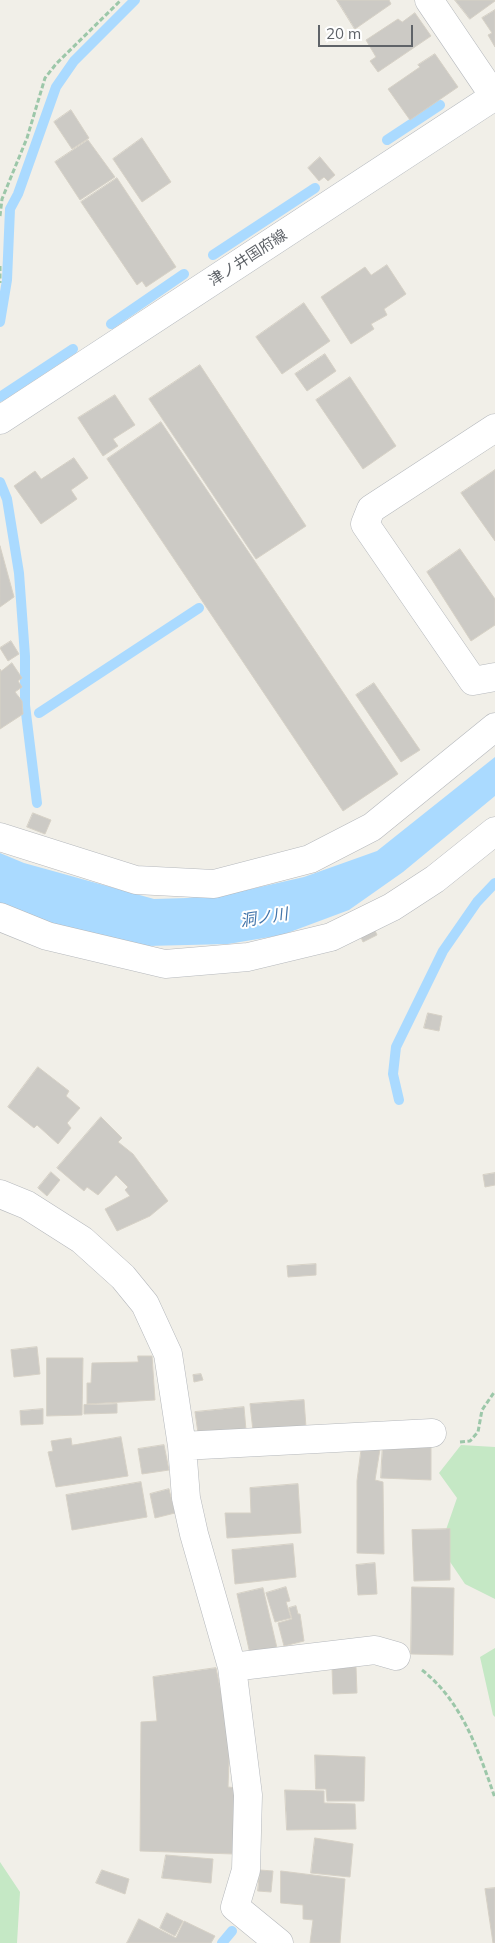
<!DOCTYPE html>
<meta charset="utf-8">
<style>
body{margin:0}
#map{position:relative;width:495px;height:1943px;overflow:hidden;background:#f1efe8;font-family:Mulish,sans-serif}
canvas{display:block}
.scale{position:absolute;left:318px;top:25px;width:95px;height:22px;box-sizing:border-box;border:2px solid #5f6368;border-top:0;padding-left:6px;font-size:15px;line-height:18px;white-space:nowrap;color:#5f6368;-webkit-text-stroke:4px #fff;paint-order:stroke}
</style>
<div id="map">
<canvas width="495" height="1943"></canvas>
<div class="scale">20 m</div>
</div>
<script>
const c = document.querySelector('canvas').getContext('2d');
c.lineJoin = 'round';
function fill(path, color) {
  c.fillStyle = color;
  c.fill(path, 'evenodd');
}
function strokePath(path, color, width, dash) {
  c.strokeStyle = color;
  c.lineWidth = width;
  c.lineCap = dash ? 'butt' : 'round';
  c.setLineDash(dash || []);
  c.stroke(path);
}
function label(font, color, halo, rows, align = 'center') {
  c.font = font + ' Mulish,"Noto Sans JP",sans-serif';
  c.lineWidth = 4;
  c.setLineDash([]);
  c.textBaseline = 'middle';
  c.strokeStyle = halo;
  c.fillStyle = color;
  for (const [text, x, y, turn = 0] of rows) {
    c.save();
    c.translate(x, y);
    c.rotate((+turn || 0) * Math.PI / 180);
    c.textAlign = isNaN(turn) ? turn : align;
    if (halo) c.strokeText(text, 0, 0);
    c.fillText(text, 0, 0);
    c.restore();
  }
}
const green = new Path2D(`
 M461,1445L495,1447V1599L465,1584L440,1547L457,1498L439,1473Z
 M495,1648V1717L493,1715L480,1657Z
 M0,1862L20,1892L17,1943H0Z`);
const water = new Path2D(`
 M495,757V796L403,872L349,910L282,935L228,944L147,946L78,932L23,914L0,904V853L24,863L154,899L187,898L229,894L304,877L377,851Z`);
const stream = new Path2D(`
 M387,140L440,105
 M213,255L315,188
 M0,322L7,280L10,209L18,194L56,87L74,61L135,0
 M111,324L184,274
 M0,397L73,349
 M0,482L7,499L19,573L25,656V705L37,803
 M39,713L199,608
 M399,1100L393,1074L396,1047L443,951L477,902L495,883
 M222,1943L232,1931`);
const building = new Path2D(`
 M337,0H389L391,4L355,29Z
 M455,0H495V1L470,19Z
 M495,10V47L488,35L492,33L482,18Z
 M415,13L431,36L378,72L370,61L376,57L366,40L398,19L402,22Z
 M435,54L458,87L410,120L388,89L420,67L418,65Z
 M71,110L89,138L72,149L54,122Z
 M142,138L171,182L142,202L113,159Z
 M88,140L115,177L80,200L55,162Z
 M320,157L335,175L328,181L324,177L319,181L308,168Z
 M117,178L176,267L146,287L142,281L137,285L81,202Z
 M387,265L406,294L384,309L387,315L371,324L374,329L351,344L321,297L365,267L371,275Z
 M304,303L330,341L282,374L256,337Z
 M325,354L336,371L307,391L295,374Z
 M200,365L306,526L256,559L149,399Z
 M350,377L396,446L363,469L316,400Z
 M115,395L135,425L113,439L118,446L103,456L78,418Z
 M161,422L398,774L343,811L107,459Z
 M74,458L88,478L71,490L77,499L41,524L14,486L35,471L41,479Z
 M495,470V541L461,493Z
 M0,546L14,597L0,607Z
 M460,549L495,599V625L471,641L427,572Z
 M11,641L19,654L8,661L0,648Z
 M12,663L22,678L18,681L22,687L15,692L22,701L23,714L0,729V669L1,671Z
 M374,683L420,750L401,762L356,695Z
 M33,813L51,820L45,834L27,827Z
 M373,926L377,935L363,942L359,933Z
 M428,1013L442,1016L439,1031L424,1028Z
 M38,1067L69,1091L66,1096L80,1108L67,1123L71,1128L58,1144L37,1125L34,1128L8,1107Z
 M101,1117L122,1138L118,1142L133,1154L168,1201L150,1216L117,1231L105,1209L130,1196L125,1190L128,1187L116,1175L98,1195L87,1187L84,1191L57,1168Z
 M51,1172L60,1180L47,1196L38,1188Z
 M495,1173V1185L485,1187L483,1175Z
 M316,1264V1275L288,1277L287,1266Z
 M37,1347L40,1374L14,1377L11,1350Z
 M138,1356H152L155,1400L87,1404V1383H91L92,1363L138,1362Z
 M47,1358H83L82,1415L47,1416Z
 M201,1374L203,1380L194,1382L193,1375Z
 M304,1400L306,1427L253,1431L250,1404Z
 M117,1404V1413L84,1414V1405Z
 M244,1407L246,1430L198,1433L195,1412Z
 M43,1409V1424L21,1425L20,1411Z
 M121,1437L128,1476L56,1487L48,1452L53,1451L51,1441L71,1438L72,1445Z
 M383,1442H431V1480L381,1478Z
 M164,1445L169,1470L142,1474L138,1449Z
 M362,1445L380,1449L375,1480L383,1482L384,1554L357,1553V1481Z
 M141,1482L147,1517L72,1530L66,1495Z
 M298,1484L301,1533L227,1538L225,1513H251L250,1488Z
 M169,1489L175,1513L155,1518L150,1494Z
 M450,1529V1580L414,1581L412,1530Z
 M293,1544L296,1577L235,1584L232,1550Z
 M375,1563L377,1594L358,1595L356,1565Z
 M286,1587L290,1601L286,1602L291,1618L275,1622L266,1593Z
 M412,1587L454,1588L453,1655L411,1654Z
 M263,1588L277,1648L250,1654L237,1594Z
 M296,1606L298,1614H300L304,1641L284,1646L278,1623L292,1619L289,1608Z
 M356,1667L357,1693L333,1694L332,1668Z
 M216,1668L230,1736L228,1787L237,1788L234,1854L140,1851L141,1722L157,1721L153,1677Z
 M315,1755L365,1757L364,1801H327L326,1789H316Z
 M285,1790L324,1791V1803L355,1804L356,1829L287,1830Z
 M315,1838L353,1844L350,1877L311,1873Z
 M166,1855L213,1859L211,1883L162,1878Z
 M102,1870L129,1879L125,1894L96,1883Z
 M260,1870L273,1871L271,1892L258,1891Z
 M281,1871L345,1879L340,1943H310L313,1920L303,1919V1905L281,1903Z
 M495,1888V1943H493L485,1889Z
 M167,1913L183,1921L175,1936L160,1928Z
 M139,1919L176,1938L184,1921L215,1936L211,1943H127Z`);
const path = new Path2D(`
 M0,216L2,199L27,138L45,78L56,64L121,0
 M0,266V283
 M460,1442L470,1441L478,1432L482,1410L495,1391
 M422,1670C462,1701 479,1752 495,1798`);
const street = new Path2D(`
 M429,0L494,96
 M495,428L371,509L365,524L473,681L495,677
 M0,837L136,880L214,884L310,859L372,827L495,727
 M0,917L47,936L165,964L248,957L331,937L392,907L435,879L495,831
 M0,1194L27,1205L82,1240L123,1277L145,1304L168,1354L182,1446L186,1498L194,1534L232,1667L248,1795L246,1870L235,1907L279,1943
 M182,1446L432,1433
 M232,1667L375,1650L396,1656`);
const secondary = new Path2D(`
 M0,420L495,96`);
const streetNames = [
 ["津ノ井国府線",248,258,-33]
];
const waterNames = [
 ["洞ノ川",264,918,-9]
];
fill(green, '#c5e8c5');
fill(water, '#aadaff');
strokePath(stream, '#aadaff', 10);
fill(building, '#cccac5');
strokePath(building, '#d6d1c6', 1);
strokePath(street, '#b5b8bc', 29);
strokePath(secondary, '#b6babf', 29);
strokePath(path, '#9cc7a9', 3, [5, 2.5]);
strokePath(street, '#fff', 28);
strokePath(secondary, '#fff', 28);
label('15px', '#5f6368', '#fff', streetNames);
label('italic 16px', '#4174aa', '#fff', waterNames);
</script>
